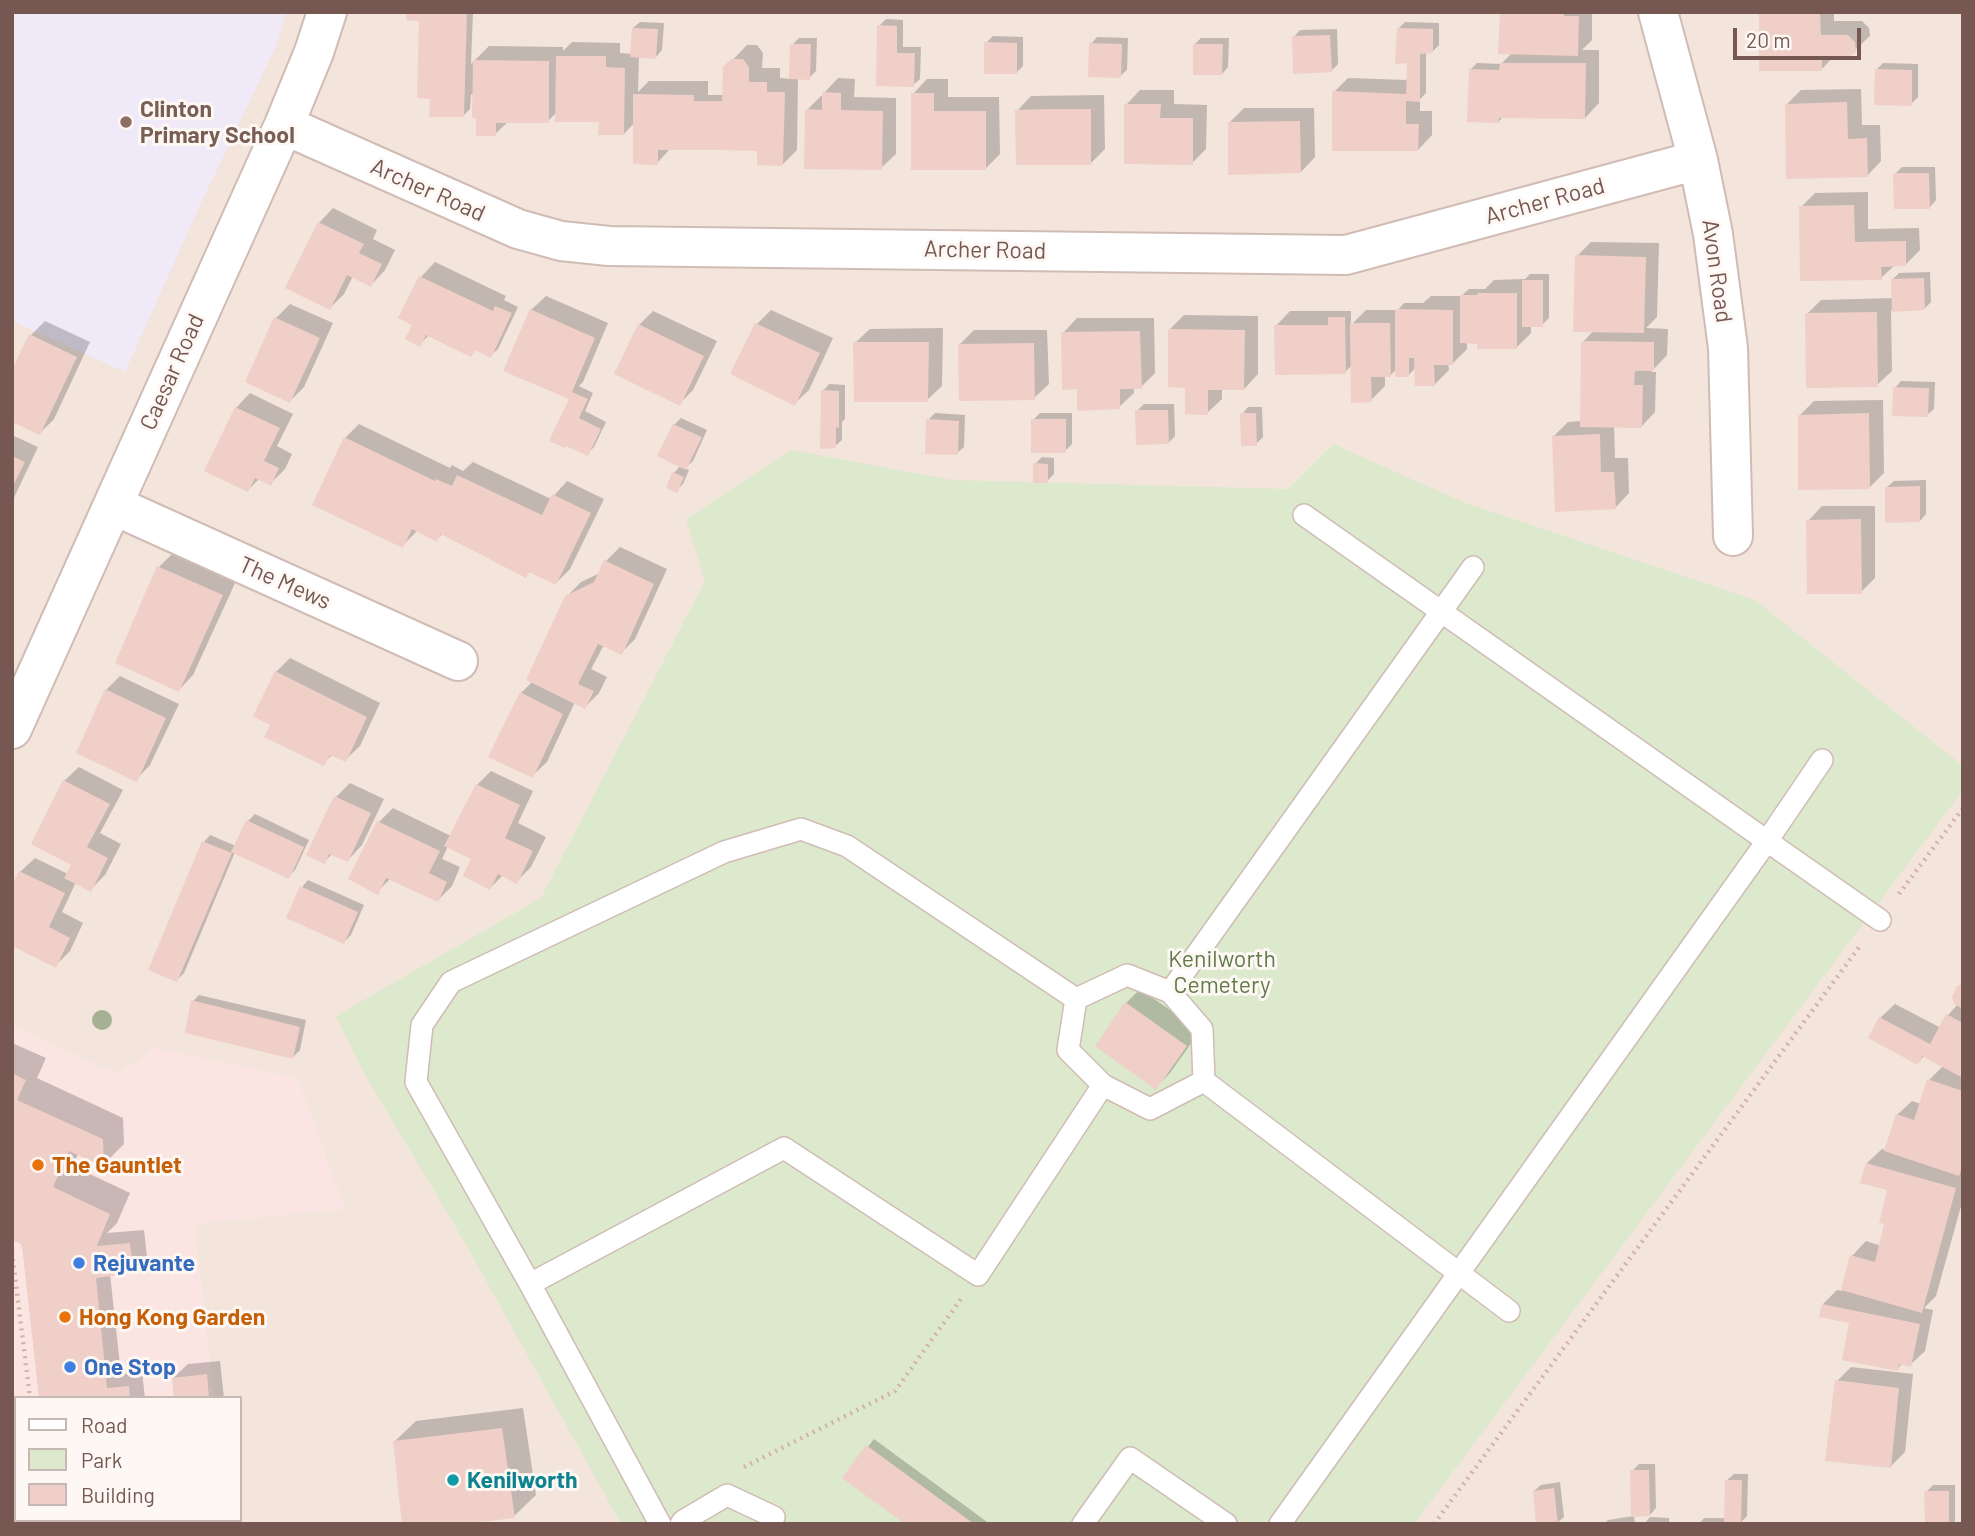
<!DOCTYPE html>
<style>
body{margin:0}
#map{position:relative;width:1975px;height:1536px;overflow:hidden;background:#fbf3ed;font-family:Barlow,sans-serif}
canvas{display:block}
.frame{position:absolute;inset:0;border:14px solid #765751;pointer-events:none}
.legend{position:absolute;left:14px;top:1396px;width:228px;height:126px;box-sizing:border-box;background:#fef8f4;border:2px solid #c8b8b3;margin:0;padding:9px 12px;list-style:none;font-size:21px;color:#765751}
.legend li{display:flex;align-items:center;gap:14px;height:35px}
.legend b{width:35px;border:2px solid #c8b8b3}
.scale{position:absolute;left:1733px;top:28px;width:128px;height:32px;box-sizing:border-box;border:4px solid #765751;border-top:0;padding-left:9px;font-size:21px;line-height:24px;white-space:nowrap;color:#765751;-webkit-text-stroke:5px #fef8f4;paint-order:stroke}
</style>
<div id="map">
<canvas width="1975" height="1536"></canvas>
<div class="frame"></div>
<ul class="legend">
<li><b style="height:9px;background:#fff"></b>Road</li>
<li><b style="height:19px;background:#dde9cc"></b>Park</li>
<li><b style="height:19px;background:#efcfc7"></b>Building</li>
</ul>
<div class="scale">20 m</div>
</div>
<script>
const c = document.querySelector('canvas').getContext('2d');
c.lineJoin = 'round';
function fill(path, color) {
  c.fillStyle = color;
  c.fill(path, 'evenodd');
}
function strokePath(path, color, width, dash) {
  c.strokeStyle = color;
  c.lineWidth = width;
  c.lineCap = dash ? 'butt' : 'round';
  c.setLineDash(dash || []);
  c.stroke(path);
}
function label(font, color, halo, rows, align = 'center') {
  c.font = font + ' Barlow,sans-serif';
  c.lineWidth = 6;
  c.setLineDash([]);
  c.textBaseline = 'middle';
  c.strokeStyle = halo;
  c.fillStyle = color;
  for (const [text, x, y, turn = 0] of rows) {
    c.save();
    c.translate(x, y);
    c.rotate((+turn || 0) * Math.PI / 180);
    c.textAlign = isNaN(turn) ? turn : align;
    if (halo) c.strokeText(text, 0, 0);
    c.fillText(text, 0, 0);
    c.restore();
  }
}
const residential = new Path2D(`
 M12,12H1963V1524H12ZM16,1398H240V1520H16Z`);
const commercial = new Path2D(`
 M12,1024L117,1074L156,1048L298,1078L345,1209L195,1224L214,1398H16V1520H227V1524H12Z`);
const education = new Path2D(`
 M12,12H286L277,44L202,201L125,372L12,321Z`);
const green = new Path2D(`
 M1333,444L1463,502L1755,600L1963,766V790L1414,1524H621L467,1246L364,1073L336,1016L541,898L705,581L686,519L791,450L952,480L1288,489Z`);
const shadow = new Path2D(`
 M408,12H473L471,64L489,46L563,47V51L572,42L620,43V53L632,54L633,28L640,22L664,23L662,50L656,57L639,56L638,92L649,81H708V95H725V68L747,45H757L763,53L762,68H780V78L791,79L792,45L799,38H817L816,71L809,78L798,77L797,150L783,164L759,149L671,148L657,163L635,122L624,134L600,121L556,113L548,121H509L495,134L474,95L471,94L470,109L464,115L431,97L420,19Z
 M1501,12H1592V40L1582,50H1599V103L1585,118L1503,117L1498,122L1470,70L1477,63L1501,64L1512,53Z
 M1761,12H1834V21H1862L1869,28L1870,36L1855,50L1834,56L1821,70Z
 M886,19L903,20V47H921L920,79L913,85L879,26Z
 M1405,22L1439,23V45L1432,52H1426V93L1420,99V111H1432V135L1418,150L1334,92L1348,78L1408,80L1409,61L1398,29Z
 M1337,29L1338,64L1331,71L1294,37L1300,30Z
 M993,36L1023,37V66L1016,73L986,43Z
 M1097,37L1128,38L1127,70L1120,76L1091,44Z
 M1201,38H1229L1228,67L1222,74L1195,44Z
 M1883,63L1918,64V97L1911,104L1876,70Z
 M838,78L855,79L854,97L896,98V154L881,168L807,110L821,96H824V93Z
 M927,79H948V97H999L1000,154L986,168L913,94Z
 M1861,89L1862,125H1880L1881,161L1867,176L1787,104L1801,90Z
 M1140,90H1174V104L1207,105L1206,149L1192,163L1126,105Z
 M1104,95L1105,149L1091,163L1017,111L1031,96Z
 M1244,108H1314L1315,157L1301,172L1229,123Z
 M1963,128V148H1961Z
 M1902,167H1935L1936,200L1930,207L1895,174Z
 M1868,192V229L1919,228L1920,250L1906,264L1895,265L1881,278L1801,207L1815,193Z
 M333,208L377,230L373,239L395,250L385,270L371,285L353,276L344,294L330,308L319,223Z
 M1591,242L1659,243L1657,317L1646,328L1668,329L1667,355L1651,372H1656L1655,412L1641,427L1614,426L1615,458H1628L1629,493L1615,508L1554,436L1568,422L1581,421L1583,342L1594,330L1577,256Z
 M435,262L506,296L504,300L518,307L498,349L491,355L476,349L471,355L429,335L419,345L414,324L401,317L421,277Z
 M1930,272L1931,302L1924,309L1891,310L1892,371L1877,385L1807,314L1821,300L1893,298L1892,280L1899,273Z
 M1530,274H1549V318L1542,325H1531V333L1517,347L1479,339L1467,342V349L1453,363H1448L1449,370L1434,385L1416,367L1408,376L1396,369L1391,375H1385V386L1371,400L1352,365L1345,372L1276,326L1290,311H1351V325L1366,310H1398L1404,303H1423L1431,296H1461L1469,289H1485L1494,280L1525,279Z
 M546,296L608,323L583,382L579,386L593,393L585,411L606,422L594,447L587,454L571,398L531,310Z
 M290,304L333,323L304,387L290,401L276,318Z
 M771,310L833,338L809,390L794,404L757,324Z
 M653,311L717,341L693,390L679,404L639,325Z
 M1184,315L1258,316V374L1244,389L1222,388V399L1207,413L1170,329Z
 M1077,318H1154L1155,373L1141,387H1134V393L1119,407L1078,387L1063,333Z
 M45,321L90,342L54,419L40,433L31,335Z
 M943,328L942,386L927,400L855,343L870,329Z
 M974,330H1047L1049,384L1034,398L960,344Z
 M1901,381L1935,382L1934,409L1927,415L1895,388Z
 M829,384L845,385V419L842,422V440L835,446L823,391Z
 M250,393L293,414L277,446L292,454L285,469L270,484L260,478L248,490L236,408Z
 M1883,400L1884,473L1870,487L1799,416L1814,401Z
 M1144,404H1174L1175,436L1168,443L1137,411Z
 M1248,407H1262L1263,437L1256,444L1242,414Z
 M935,413L965,415L964,447L957,453L928,420Z
 M1040,413H1072V444L1065,451L1033,420Z
 M681,418L707,430L693,461L685,468L689,470L683,484L676,491L674,473L681,465L674,425Z
 M359,424L450,468L452,465L463,471L473,462L551,499L567,481L604,499L570,569L556,583L531,571L526,575L443,533L437,539L418,530L402,546L345,438Z
 M12,435L38,447L12,502Z
 M1042,457L1054,458V474L1047,481L1035,464Z
 M1926,480V514L1920,521L1887,487L1894,481Z
 M1822,506H1875V578L1861,592L1808,521Z
 M620,547L667,569L635,639L621,653L604,645L591,669L607,677L599,693L585,707L575,702L547,762L532,776L521,693L533,681L566,597L581,582L600,573L606,561Z
 M173,553L236,581L193,675L179,690L159,567Z
 M290,658L380,703L360,746L345,760L333,754L324,763L272,724L276,672Z
 M120,676L179,704L150,765L136,780L106,690Z
 M79,767L123,790L100,833L121,844L105,875L90,890L76,882L62,912L83,923L70,951L56,965L20,872L35,858L68,874L73,865L64,781Z
 M491,771L533,791L518,823L546,837L531,867L517,881L503,875L490,888L473,859L448,846L442,859L460,867L452,886L438,900L391,878L377,892L379,822L393,808L451,836L477,785Z
 M350,783L384,799L362,845L348,860L333,853L324,862L336,797Z
 M255,814L309,840L295,870L288,877L235,852L184,973L177,980L204,842L210,835L236,846L248,821Z
 M308,880L364,905L351,935L344,942L302,887Z
 M1963,983V1170L1961,1172H1963V1199L1936,1296L1924,1308L1933,1310L1925,1351L1910,1365L1903,1363L1897,1369L1851,1322L1823,1304L1837,1290L1842,1291L1852,1256L1866,1241L1881,1246L1889,1189L1867,1163L1882,1149L1886,1150L1897,1115L1912,1101L1921,1104L1929,1080L1943,1066L1925,1055L1917,1063L1870,1037L1880,1018L1895,1004L1941,1028L1948,1015L1958,1004L1959,987Z
 M1140,989L1200,1031L1170,1073L1156,1087L1126,1003Z
 M199,995L306,1020L300,1050L293,1057L193,1001Z
 M12,1043L46,1058L37,1078L123,1118L124,1144L103,1165L78,1154L73,1166L130,1193L117,1223L107,1233L144,1230L147,1257L133,1271L110,1274L121,1374L142,1372L145,1398H40L22,1242L12,1238Z
 M220,1361L224,1398H176L173,1378L188,1364Z
 M1851,1367L1913,1374L1905,1452L1890,1467L1837,1381Z
 M523,1408L536,1495L514,1516L394,1442L416,1421Z
 M874,1439L990,1524H908L844,1477Z
 M1639,1464H1655L1656,1508L1650,1515H1634L1635,1524H1604L1608,1520L1633,1516L1632,1471Z
 M1734,1474H1748L1747,1516L1740,1523L1699,1524L1704,1518H1726L1727,1480Z
 M1560,1482L1564,1517L1557,1523L1534,1491L1541,1485Z
 M1933,1485H1955V1524H1926V1492Z
 M1650,1517L1669,1518V1524H1644Z
 M16,1520H36V1524H12Z
 M57,1520H82V1524H54Z
 M116,1520H159L160,1523L116,1524Z
 M189,1520H238V1524H190Z`);
const building = new Path2D(`
 M406,12H467L464,117H429L430,99L417,98L419,21L406,20Z
 M1500,12H1564V16H1579L1578,56L1498,54Z
 M1759,12H1820L1821,35H1848L1855,42L1856,52L1848,58H1822V71H1759Z
 M877,25L897,26V53H915L914,87L876,86Z
 M632,28L658,29L656,59L630,57Z
 M1397,28L1433,29V53L1420,54V102L1406,101V124H1419L1418,151H1332V91L1406,94L1407,63L1395,64Z
 M1330,35L1332,72L1293,74L1292,36Z
 M984,42L1017,43V74H984Z
 M1089,43L1122,44L1121,78L1088,77Z
 M790,44H811L810,80L789,79Z
 M1193,44H1223L1222,75H1193Z
 M556,56H606V67L625,68L624,135H598L599,122H555Z
 M731,59H743L749,67V82H767V92H785L783,166L757,165V151L722,150H658V165L633,164V94L694,95V101H722L723,67Z
 M473,60L549,61V123H496V136H476V118H472Z
 M1500,63H1586L1585,119L1499,118L1498,123L1467,122L1469,69L1499,70Z
 M1875,69L1912,70V106L1874,105Z
 M822,92L841,93V110L883,111L882,170L804,169L805,109L822,110Z
 M911,93H934V111H986V170H911Z
 M1847,102L1848,139L1867,138L1868,177L1786,179L1785,104Z
 M1124,104H1161L1160,118H1193V165L1124,164Z
 M1053,109H1091V165H1016L1015,110Z
 M1300,121L1301,173L1228,175V122Z
 M1893,173H1929L1930,209H1894Z
 M1854,205L1855,242L1906,241V266L1881,267L1882,280L1800,281L1799,206Z
 M318,222L364,244L359,253L382,264L371,287L347,275L330,310L285,288Z
 M1575,255L1646,257L1644,333L1573,332Z
 M419,276L493,311L495,306L512,313L491,358L475,350L471,357L426,335L420,347L405,339L412,325L398,318Z
 M1924,278L1925,310L1892,312L1891,279Z
 M1522,280H1543V327H1522Z
 M1477,293H1517V349H1477V344L1460,343V295H1478Z
 M530,309L595,338L572,392L588,399L579,418L601,429L588,456L566,446L565,448L549,441L569,399L503,371Z
 M1395,309L1453,310V365H1434L1435,386H1415L1414,358H1409V377H1395Z
 M1877,312L1878,387L1806,388L1805,313Z
 M274,317L320,338L290,403L245,382Z
 M1328,317H1345L1346,374L1275,375L1274,325H1328Z
 M755,323L820,353L795,406L730,374Z
 M1350,323H1390L1391,377H1371L1372,402L1351,403Z
 M638,324L704,356L680,406L614,374Z
 M1168,329L1245,330L1244,390H1208V415L1185,414V388L1168,387Z
 M1140,331L1142,389H1120V409L1077,411V389L1062,390L1061,332Z
 M29,334L77,357L40,435L12,422V370Z
 M1581,341L1654,342V371H1635L1634,385H1643L1642,428L1580,427Z
 M853,342H929L928,402H854Z
 M1034,343L1035,400L959,401L958,344Z
 M1893,387L1929,388L1928,417L1892,416Z
 M821,390L839,391V428L836,427V448L820,449Z
 M235,407L280,428L264,461L279,468L271,486L255,478L248,492L204,471Z
 M1135,410H1168L1169,444L1136,445Z
 M1240,413H1256L1257,446H1241Z
 M1869,413L1870,489L1798,490V415Z
 M926,419L959,421L958,455L925,454Z
 M1031,419H1066V453H1031Z
 M673,424L702,437L686,470L657,456Z
 M1600,434L1601,472H1614L1616,509L1555,512L1552,436Z
 M344,437L435,481L436,479L452,486L457,475L542,515L552,494L591,513L556,585L529,572L526,578L441,534L437,542L412,529L403,548L312,505Z
 M12,456L25,462L12,488Z
 M1033,463L1048,464V483H1033Z
 M672,472L684,477L677,493L666,488Z
 M1920,486V522L1885,523V487Z
 M1861,519L1862,594H1807L1806,520Z
 M604,560L654,584L622,655L598,644L578,684L594,691L585,709L526,680L565,596L594,582Z
 M157,566L223,595L179,692L115,663Z
 M275,671L367,717L346,762L330,755L324,766L264,737L270,725L253,716Z
 M105,689L166,718L137,782L76,753Z
 M520,692L563,714L533,778L488,757Z
 M63,780L110,804L87,847L108,858L91,892L64,878L71,865L31,844Z
 M476,784L520,805L505,838L533,851L517,884L498,874L490,890L463,876L471,859L444,846Z
 M334,796L371,813L348,862L329,854L325,864L306,855Z
 M246,820L304,847L289,879L231,852Z
 M377,821L440,851L429,873L447,882L438,902L386,878L378,895L348,879Z
 M202,841L232,853L177,982L148,970Z
 M19,871L65,893L49,927L70,938L56,968L12,946V886Z
 M300,886L358,912L344,944L286,918Z
 M1963,984V1009L1954,1004L1952,997L1957,986Z
 M191,1000L300,1027L293,1059L185,1033Z
 M1125,1002L1187,1046L1156,1090L1095,1046Z
 M1946,1014L1963,1023V1078L1922,1056L1918,1065L1868,1038L1879,1017L1930,1044Z
 M12,1073L26,1080L17,1100L103,1139L104,1167L69,1151L53,1187L110,1214L97,1246L130,1243L134,1273L96,1278L107,1388L129,1386L130,1398H39L23,1254L21,1244L12,1240Z
 M1927,1079L1963,1091V1165L1959,1176L1884,1151L1896,1114L1914,1120Z
 M1866,1163L1956,1188L1922,1313L1841,1290L1850,1255L1875,1262L1884,1224L1879,1223L1887,1190L1860,1183Z
 M1822,1304L1920,1324L1911,1367L1899,1364L1898,1371L1842,1360L1849,1323L1819,1317Z
 M207,1374L209,1398H174L172,1378Z
 M1835,1380L1899,1388L1891,1468L1825,1461Z
 M12,1425H16V1489H12Z
 M502,1428L515,1518L462,1524H402L393,1441Z
 M866,1445L974,1524H905L842,1478Z
 M1630,1470H1649L1650,1516L1631,1517Z
 M1725,1480H1742L1741,1524H1724Z
 M1554,1488L1558,1524H1536L1533,1491Z
 M1924,1491H1949V1524H1925Z
 M188,1520H223V1524H188Z`);
const path = new Path2D(`
 M1899,894L1963,808
 M12,1252L30,1398
 M12,1417H16
 M744,1467L895,1391L961,1299
 M1434,1524L1860,946`);
const lane = new Path2D(`
 M1822,760L1767,841L1880,920
 M1170,992L1202,1029L1204,1081L1509,1311
 M1076,999L1068,1050L1103,1085L978,1275L784,1148L530,1284L416,1082L422,1025L451,982L724,852L801,829L847,846L1076,999L1127,975L1170,992L1473,567
 M1103,1085L1150,1109L1204,1081
 M530,1284L660,1524
 M681,1524L683,1521L727,1495L774,1517
 M1083,1524L1130,1458L1226,1524
 M1280,1524L1767,841L1304,515`);
const street = new Path2D(`
 M1658,12L1698,160L1713,234L1728,348L1733,536
 M284,125L518,229L561,241L609,246L1346,255L1698,160
 M113,505L458,661
 M12,729L284,125L314,52L327,12`);
const trees = [
 [102,1020]
];
const markers = [
 [126,122,7,"#8d6e63"],
 [38,1165,7,"#e8710a"],
 [79,1263,7,"#3f7fe0"],
 [65,1317,7,"#e8710a"],
 [70,1367,7,"#3f7fe0"],
 [453,1480,7,"#0f9aa8"]
];
const educationNames = [
 ["Clinton",140,109],
 ["Primary School",140,135]
];
const streetNames = [
 ["Archer Road",428,190,24],
 ["Archer Road",1545,201,-15],
 ["Archer Road",985,250,1],
 ["Avon Road",1717,271,82],
 ["Caesar Road",172,372,-66],
 ["The Mews",285,583,24]
];
const parkNames = [
 ["Kenilworth",1222,959],
 ["Cemetery",1222,985]
];
const foodNames = [
 ["The Gauntlet",52,1165],
 ["Hong Kong Garden",79,1317]
];
const shopNames = [
 ["Rejuvante",93,1263],
 ["One Stop",84,1367]
];
const cultureNames = [
 ["Kenilworth",467,1480]
];
fill(residential, '#f3e4dc');
fill(commercial, '#fae5e2');
fill(education, '#f0e9f8');
fill(green, '#dde9cc');
fill(shadow, '#0003');
fill(building, '#efcfc7');
strokePath(lane, '#d0bcb5', 24);
strokePath(street, '#d0bcb5', 42);
strokePath(path, '#d4b2a9', 4.5, [2, 5]);
strokePath(lane, '#fff', 21);
strokePath(street, '#fff', 38);
c.fillStyle = '#a6b093';
for (const [x, y] of trees) {
  c.beginPath();
  c.arc(x, y, 10, 0, 2 * Math.PI);
  c.fill();
}
for (const [x, y, r, color] of markers) {
  const dot = new Path2D();
  dot.arc(x, y, r, 0, 2 * Math.PI);
  c.fillStyle = color;
  c.fill(dot);
  strokePath(dot, '#fef8f4', 2.5);
}
label('bold 23px', '#785e54', '#fef8f4', educationNames, 'left');
label('23px', '#765751', '#fef8f4', streetNames);
label('23px', '#617a4a', '#fef8f4', parkNames);
label('bold 23px', '#c56008', '#fef8f4', foodNames, 'left');
label('bold 23px', '#366cbe', '#fef8f4', shopNames, 'left');
label('bold 23px', '#0d838f', '#fef8f4', cultureNames, 'left');
</script>
